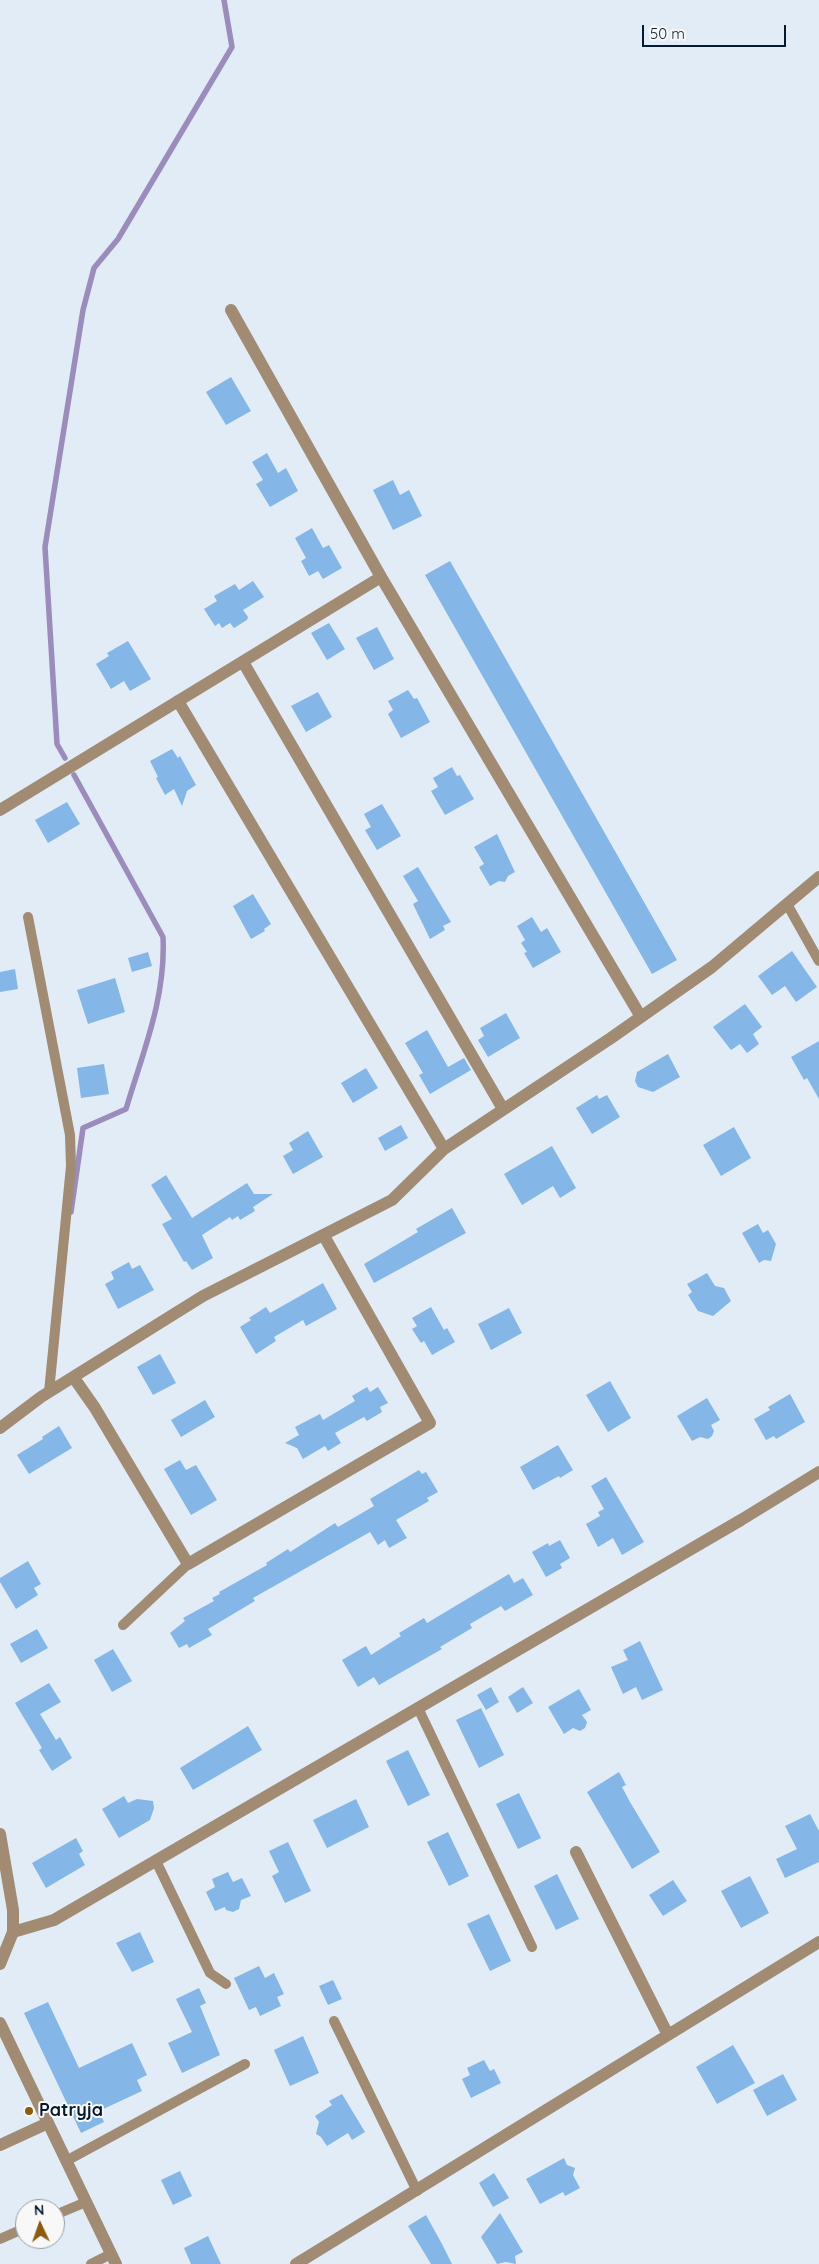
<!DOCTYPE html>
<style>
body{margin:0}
#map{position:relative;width:819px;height:2264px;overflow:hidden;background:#e1ecf7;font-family:Quicksand,sans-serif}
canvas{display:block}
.north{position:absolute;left:15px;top:2199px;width:50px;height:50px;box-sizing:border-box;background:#f8f8f8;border:1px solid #969fa7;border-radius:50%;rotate:357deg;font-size:14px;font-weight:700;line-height:20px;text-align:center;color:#041a2e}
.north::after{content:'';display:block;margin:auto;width:18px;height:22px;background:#8f5a0d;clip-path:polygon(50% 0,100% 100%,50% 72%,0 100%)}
.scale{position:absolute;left:642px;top:25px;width:144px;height:22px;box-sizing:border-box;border:2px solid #041a2e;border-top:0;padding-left:6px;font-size:15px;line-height:18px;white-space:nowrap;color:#041a2e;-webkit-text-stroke:4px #f8f8f8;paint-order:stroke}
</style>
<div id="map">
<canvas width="819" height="2264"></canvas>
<div class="north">N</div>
<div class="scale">50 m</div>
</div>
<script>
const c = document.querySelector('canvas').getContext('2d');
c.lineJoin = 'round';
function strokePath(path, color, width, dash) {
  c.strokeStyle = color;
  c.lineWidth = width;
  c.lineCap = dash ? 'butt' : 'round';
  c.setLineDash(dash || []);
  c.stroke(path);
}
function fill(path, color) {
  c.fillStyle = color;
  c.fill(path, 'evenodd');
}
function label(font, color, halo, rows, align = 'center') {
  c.font = font + ' Quicksand,sans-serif';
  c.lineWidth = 4;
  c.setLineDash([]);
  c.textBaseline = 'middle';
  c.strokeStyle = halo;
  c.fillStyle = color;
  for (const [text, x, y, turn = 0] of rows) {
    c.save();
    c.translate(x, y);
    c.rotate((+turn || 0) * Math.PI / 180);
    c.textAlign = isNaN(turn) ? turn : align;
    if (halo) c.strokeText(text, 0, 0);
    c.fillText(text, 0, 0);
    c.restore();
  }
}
const stream = new Path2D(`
 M65,758L57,744L45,547L83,310L94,268L118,239L232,47L224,0
 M71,1212L83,1128L126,1109C143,1052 166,998 163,937L74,775`);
const building = new Path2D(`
 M231,377L251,411L226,425L206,392Z
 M267,453L278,473L286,468L298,491L270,507L256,484L263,480L252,462Z
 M393,480L400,495L409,490L422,516L393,530L373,490Z
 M312,528L323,548L329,545L342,568L323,579L318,571L309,576L301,561L306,558L295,538Z
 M450,561L677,960L652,974L425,575Z
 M253,581L264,597L243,610L248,617L247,620L234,628L230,623L222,628L219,623L215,626L204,609L217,601L214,596L235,584L239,590Z
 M329,623L345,649L327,660L311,633Z
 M377,627L394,659L374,670L356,638Z
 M128,641L151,679L130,691L124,681L111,689L96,664L109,656L107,653Z
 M408,690L414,699L417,698L430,722L401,738L388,714L393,710L388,701Z
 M318,692L332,717L306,732L291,706Z
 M172,749L178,758L180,756L196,785L187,791L182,806L174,789L165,795L156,778L158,777L150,761Z
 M452,767L457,776L460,775L474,799L445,815L431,791L438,787L433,778Z
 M67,802L80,824L48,843L35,820Z
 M382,804L401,836L377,850L365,830L371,827L364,814Z
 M497,834L515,872L508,876L505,882L499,881L490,886L479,867L484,864L474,847Z
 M418,867L451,922L443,926L445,930L430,939L413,904L418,901L403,876Z
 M253,894L271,924L264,929L265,931L251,939L233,906Z
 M532,917L541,932L547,928L561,952L533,968L524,953L527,952L521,943L525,940L517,926Z
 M792,951L817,987L796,1002L785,986L772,995L758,976Z
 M148,952L152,966L132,972L128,958Z
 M15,969L18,989L0,992V972Z
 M115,978L125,1012L88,1024L77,990Z
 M745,1004L762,1027L753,1034L759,1044L747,1053L740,1044L731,1050L713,1027Z
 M506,1013L520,1038L488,1057L478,1040L484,1036L480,1028Z
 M427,1030L448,1067L464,1058L471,1070L430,1094L419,1075L423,1073L405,1043Z
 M819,1041V1099L807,1078L804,1080L791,1057Z
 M668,1054L680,1077L653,1092L638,1087L635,1081L637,1072Z
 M104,1064L109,1094L81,1098L77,1068Z
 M366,1068L378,1088L353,1103L341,1083Z
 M597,1095L599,1099L607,1095L620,1117L592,1134L576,1108Z
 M401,1125L408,1138L385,1151L378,1138Z
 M734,1127L751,1158L721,1176L703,1145Z
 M308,1131L323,1157L293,1174L283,1156L293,1150L289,1143Z
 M552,1146L576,1188L560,1198L553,1186L522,1205L504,1174Z
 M166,1175L192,1218L247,1183L254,1194H273L253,1207L255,1211L240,1220L238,1216L232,1220L230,1217L202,1235L213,1258L192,1270L186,1261L184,1262L162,1224L172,1219L151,1185Z
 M452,1208L466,1233L374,1283L364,1264L418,1232L416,1229Z
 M758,1224L763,1233L768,1230L776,1244L771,1261L764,1260L759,1263L742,1233Z
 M129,1262L132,1269L140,1265L154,1290L118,1309L105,1284L114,1279L111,1272Z
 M707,1273L715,1286L724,1288L731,1301L713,1316L698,1311L688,1295L692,1292L687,1284Z
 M323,1283L337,1309L306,1326L303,1320L274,1337L276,1341L256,1354L240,1327L251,1320L249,1318L266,1307L270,1313Z
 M431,1307L444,1330L447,1328L455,1342L432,1355L424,1341L421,1343L412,1329L417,1326L412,1318Z
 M509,1308L522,1333L491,1350L478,1324Z
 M160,1354L176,1383L153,1395L137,1367Z
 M610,1381L631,1418L608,1432L586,1395Z
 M367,1387L370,1392L378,1387L388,1403L380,1407L382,1412L367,1421L364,1417L335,1433L341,1443L328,1451L325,1446L303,1459L297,1448L285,1443L299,1435L295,1427L320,1414L323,1420L355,1401L352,1396Z
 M790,1394L805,1422L776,1439L774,1436L766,1440L754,1419L770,1410L768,1407Z
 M707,1398L720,1420L711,1425L714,1431L712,1436L708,1439L700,1437L692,1441L677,1416Z
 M205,1400L215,1417L181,1437L171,1420Z
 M59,1426L72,1448L29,1474L17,1455L43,1439L42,1437Z
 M558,1445L573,1470L560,1478L559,1476L533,1490L520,1467Z
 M180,1460L186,1470L196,1465L217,1500L191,1515L164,1469Z
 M419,1470L422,1474L426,1472L438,1492L427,1498L429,1501L396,1520L407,1538L389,1548L385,1540L378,1545L370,1532L253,1598L255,1601L208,1629L212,1635L189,1648L187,1644L179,1648L170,1633L185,1621L183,1618L214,1601L212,1598L220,1594L219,1592L267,1565L266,1563L288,1549L290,1552L335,1523L338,1527L374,1506L370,1499Z
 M606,1477L644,1542L622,1555L613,1538L598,1547L586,1524L600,1516L598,1512L604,1509L591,1486Z
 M560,1540L570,1558L560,1564L562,1568L546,1577L532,1552L548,1543L549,1546Z
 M28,1561L41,1584L34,1588L38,1595L16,1609L0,1582V1578Z
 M509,1574L514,1583L523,1578L533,1595L505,1611L501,1606L470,1624L472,1628L440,1647L442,1649L379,1685L374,1677L358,1687L342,1660L366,1646L371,1655L401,1636L399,1633L424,1618L427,1623Z
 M37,1629L48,1648L21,1663L10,1644Z
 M640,1641L663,1690L642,1700L636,1687L623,1694L611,1667L628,1660L623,1650Z
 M113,1649L132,1681L112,1692L94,1660Z
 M49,1683L61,1702L40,1714L56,1740L60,1737L72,1758L52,1771L39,1750L42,1748L15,1703Z
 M491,1687L499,1702L486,1710L477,1695Z
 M523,1687L533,1703L517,1713L508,1697Z
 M579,1689L591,1710L582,1715L587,1722L585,1728L580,1731L573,1728L564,1734L548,1707Z
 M481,1708L504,1755L479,1768L456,1720Z
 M248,1726L262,1750L193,1790L180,1768Z
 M408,1750L430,1795L408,1806L386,1761Z
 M619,1772L626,1785L622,1787L630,1802L660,1852L632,1869L587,1792Z
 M519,1793L541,1838L518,1849L496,1804Z
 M124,1796L128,1803L137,1799L153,1801L154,1808L150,1820L119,1838L102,1809Z
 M356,1799L369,1827L327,1848L313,1820Z
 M810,1814L819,1831V1862L785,1878L776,1859L797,1849L785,1826Z
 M448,1832L469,1876L449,1886L427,1842Z
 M76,1838L83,1851L79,1854L85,1865L46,1888L32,1863Z
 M288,1842L311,1891L285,1903L272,1876L279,1872L269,1851Z
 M228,1872L233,1882L242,1878L251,1896L241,1900L239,1909L233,1912L226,1910L225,1907L215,1911L206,1892L215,1887L212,1879Z
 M557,1874L579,1919L556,1930L534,1886Z
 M750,1876L769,1913L741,1928L721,1891Z
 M673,1880L687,1901L663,1916L649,1895Z
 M489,1914L511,1961L490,1971L467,1924Z
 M140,1932L154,1962L132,1972L116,1943Z
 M259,1966L265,1978L274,1973L284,1994L277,1997L281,2006L260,2016L256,2007L249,2010L234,1978Z
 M333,1980L342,1999L328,2005L319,1986Z
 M199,1988L206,2003L200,2006L220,2055L182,2073L168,2043L192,2032L176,1999Z
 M48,2002L79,2068L132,2043L147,2075L137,2080L142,2091L99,2111L104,2122L81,2133L24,2013Z
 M303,2036L319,2073L290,2086L274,2050Z
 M733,2045L755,2083L717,2104L696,2067Z
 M484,2060L490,2071L494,2069L501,2083L471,2098L462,2079L470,2075L467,2068Z
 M783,2074L797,2100L767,2116L753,2090Z
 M342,2094L365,2132L352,2140L348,2133L327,2146L321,2137L316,2134L319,2122L315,2116L332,2105L329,2101Z
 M564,2158L567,2165L575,2168L573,2175L580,2188L565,2196L563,2192L540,2204L526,2179Z
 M180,2171L192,2196L173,2205L161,2180Z
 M494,2173L509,2198L493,2207L479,2183Z
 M500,2213L523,2252L515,2256L516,2264L506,2262L497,2264L481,2237Z
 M426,2215L442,2244L452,2264H431L408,2226Z
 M208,2236L221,2264H191L184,2248Z`);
const lane = new Path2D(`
 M787,904L819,961
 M28,917L70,1135L71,1166L49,1392
 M123,1625L188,1564
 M418,1708L532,1947
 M156,1861L210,1973L226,1984
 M334,2021L417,2191
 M66,2161L245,2064
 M55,2215L86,2202
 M0,2239L25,2228
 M91,2264L111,2254`);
const street = new Path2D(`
 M231,310L381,577L641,1017
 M243,662L503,1109
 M178,701L444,1149
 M0,810L381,577
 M74,1378L95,1408L188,1564L430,1423L324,1236
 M0,1428L41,1397L203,1296L392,1200L444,1149L611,1038L712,967L819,877
 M0,1834L13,1910V1932L0,1964
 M576,1852L668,2035
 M13,1932L54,1920L741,1520L819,1472
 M0,2023L116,2264
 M0,2145L48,2123
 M296,2264L819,1942`);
const markers = [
 [29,2111,5,"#8f5a0d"]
];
const poiNames = [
 ["Patryja",39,2111]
];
strokePath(stream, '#9c8cbc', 5.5);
fill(building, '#84b6e7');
strokePath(lane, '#a18b73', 10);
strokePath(street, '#a18b73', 12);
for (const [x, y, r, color] of markers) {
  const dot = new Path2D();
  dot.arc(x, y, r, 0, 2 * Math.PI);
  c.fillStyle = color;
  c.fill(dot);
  strokePath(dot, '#f8f8f8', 2);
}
label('bold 18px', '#041a2e', '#f8f8f8', poiNames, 'left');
</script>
